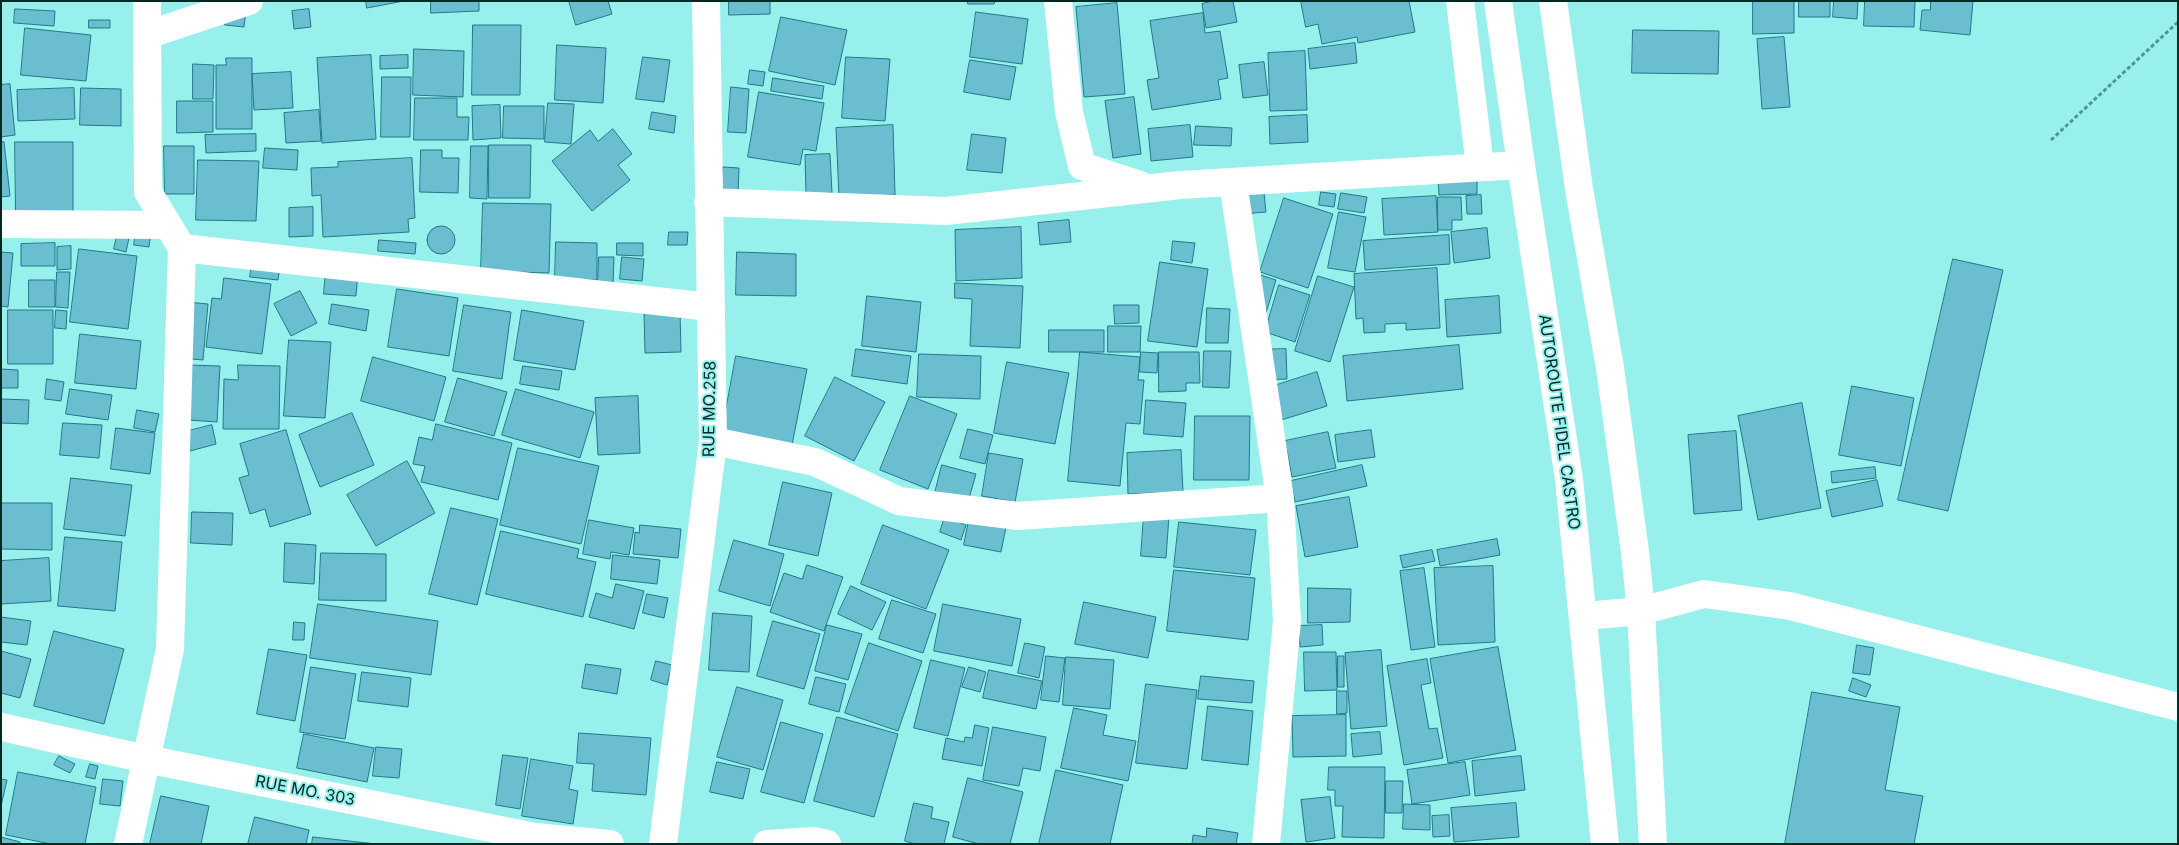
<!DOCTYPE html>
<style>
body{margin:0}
#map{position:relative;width:2179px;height:845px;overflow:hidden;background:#98f0ec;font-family:Inter,sans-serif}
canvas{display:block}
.frame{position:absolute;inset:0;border:2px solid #012827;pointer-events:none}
</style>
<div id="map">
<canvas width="2179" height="845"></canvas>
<div class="frame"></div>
</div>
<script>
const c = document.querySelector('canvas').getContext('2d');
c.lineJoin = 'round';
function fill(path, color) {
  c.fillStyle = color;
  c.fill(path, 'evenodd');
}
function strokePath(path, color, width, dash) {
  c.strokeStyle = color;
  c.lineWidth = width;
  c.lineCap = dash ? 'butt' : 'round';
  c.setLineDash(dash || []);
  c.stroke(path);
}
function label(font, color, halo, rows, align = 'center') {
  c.font = font + ' Inter,sans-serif';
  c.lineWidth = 4;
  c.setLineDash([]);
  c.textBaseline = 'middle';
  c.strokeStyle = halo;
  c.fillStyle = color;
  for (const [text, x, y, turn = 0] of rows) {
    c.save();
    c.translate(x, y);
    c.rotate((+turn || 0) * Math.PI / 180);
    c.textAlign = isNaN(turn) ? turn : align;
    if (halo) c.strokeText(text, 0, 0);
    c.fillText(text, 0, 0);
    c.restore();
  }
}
const building = new Path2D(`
 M366,1H404L367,8Z
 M431,1H479V11L431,13Z
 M569,1H608L612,14L576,25Z
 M729,1H770V14L729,15Z
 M968,1H995L994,4H968Z
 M1213,1H1233L1237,22L1206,28L1202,4Z
 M1301,1H1409L1415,32L1358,43L1357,37L1322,44L1318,24L1306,27Z
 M1753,1H1794V33L1753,34Z
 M1799,1H1830V17H1799Z
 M1834,1H1858L1857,19L1833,17Z
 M1865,1H1915L1914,27L1864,26Z
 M1931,1H1973L1970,35L1920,30L1922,10H1930Z
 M1117,3L1125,94L1084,97L1076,7Z
 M15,9L55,11L54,26L14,23Z
 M227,9L246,11L244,27L225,25Z
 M309,9L311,27L294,29L292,11Z
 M976,12L1028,19L1022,64L970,57Z
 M1203,13L1205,33L1220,31L1228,78L1218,80L1221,99L1152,110L1147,80L1159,78L1150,21Z
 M781,17L847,30L835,85L769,71Z
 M89,20H110V28H89Z
 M473,25H521L520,95H472Z
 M25,28L91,35L86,81L21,75Z
 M1633,30L1719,31L1718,74L1632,73Z
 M1784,37L1790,107L1762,109L1757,39Z
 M1355,43L1357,63L1310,69L1308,49Z
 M557,45L606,48L603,103L555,100Z
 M414,49L464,51L463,97L413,95Z
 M1305,51L1307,110L1270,111L1268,53Z
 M371,55L376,139L322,143L317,58Z
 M408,55V68L380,69V56Z
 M643,57L670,60L664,102L636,99Z
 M846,57L890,59L885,121L842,118Z
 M226,58H252V129H216V65H226Z
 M970,60L1016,67L1010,100L964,92Z
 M1264,62L1268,95L1243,98L1239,65Z
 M193,64L214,65L213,99H193Z
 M750,70L765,72L763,86L748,84Z
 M291,72L293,108L254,110L252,74Z
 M382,77H411L410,137H381Z
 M773,78L824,86L822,99L771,91Z
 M10,84L15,135L1,137V85Z
 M731,87L749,89L746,133L728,132Z
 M74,88L75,119L18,121L17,90Z
 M81,88L121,89V126L80,125Z
 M759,92L824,103L816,151L803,149L800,165L748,157Z
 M1134,97L1141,154L1113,158L1105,101Z
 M415,98H457V117H469L468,140H414Z
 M177,101H213V132L177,133Z
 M548,103L574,104L571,144L545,142Z
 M500,105L501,138L473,140L472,106Z
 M504,106H544V139L503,138Z
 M319,110L321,141L286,143L284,113Z
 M652,112L676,116L674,133L649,129Z
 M1307,115L1308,142L1270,144L1269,117Z
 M893,125L895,195L839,197L836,128Z
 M1190,125L1193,157L1151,161L1148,129Z
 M1196,126L1232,128L1231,146L1194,145Z
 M613,129L632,154L618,165L630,180L592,211L552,161L590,130L598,141Z
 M256,134V151L206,153L205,135Z
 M972,134L1006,138L1002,173L967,170Z
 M4,142L10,196L1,197V143Z
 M15,142H73V215H16Z
 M489,145H531L530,198H489Z
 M164,146H194V194H165Z
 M471,146H488L487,199L470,198Z
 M265,148L298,150L297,170L263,168Z
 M421,150H442V158H459L458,193L420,192Z
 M830,154L832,193L806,194L805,155Z
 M412,158L415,218L408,219L409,232L323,237L321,195L312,196L311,168L338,167V162Z
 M198,160L259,161L256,221L196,220Z
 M723,167L739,168L738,194L722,193Z
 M1477,178V194L1439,195L1438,179Z
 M1321,192L1336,194L1334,207L1319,205Z
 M1264,193L1266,212L1242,214L1240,195Z
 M1341,193L1367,197L1364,213L1338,209Z
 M1481,195L1482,214H1467L1466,196Z
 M1436,196L1438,232L1384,235L1382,199Z
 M1438,197H1461L1462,220H1452V230H1438Z
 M1284,198L1333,214L1308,288L1260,272Z
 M483,203L551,204L549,273L481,271Z
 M313,207V236L289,237V208Z
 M1339,212L1366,217L1355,272L1328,268Z
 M1069,220L1071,242L1040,245L1038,223Z
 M427 240a14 14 0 1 1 28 0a14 14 0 1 1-28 0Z
 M1021,227L1022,278L956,281L955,230Z
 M1487,228L1490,258L1454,263L1451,232Z
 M136,230L151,232L149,247L134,245Z
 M669,232H688L687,245H668Z
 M1449,235L1450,264L1365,270L1363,241Z
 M117,236L129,238L126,252L114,249Z
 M379,240L416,243L415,254L378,251Z
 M1173,241L1195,243L1192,263L1171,260Z
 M556,242L597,243V280L555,279Z
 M55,243V266H21V244Z
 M617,243H643V256L617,255Z
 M71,246V269L57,270V247Z
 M79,249L137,256L128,329L70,322Z
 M1,252L13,253L8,307L1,306Z
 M737,252L796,254V296L736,295Z
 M599,257H614L613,286H598Z
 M622,257L644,259L642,281L620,279Z
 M1953,259L2003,270L1948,511L1898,500Z
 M1160,262L1208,269L1197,347L1148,341Z
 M252,263L280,266L278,280L250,277Z
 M1437,268L1440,328L1406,330V323L1385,324V332L1364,333L1363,318L1356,319L1354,274Z
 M326,269L358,271L356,296L324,294Z
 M57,272H70L68,308L56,307Z
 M1254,273L1276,280L1263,323Z
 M1318,276L1354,287L1330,362L1295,351Z
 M224,278L271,284L262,354L206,347L212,298L221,299Z
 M29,280H55V307H29Z
 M955,283L1023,286L1020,348L970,346L972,299L955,298Z
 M1279,285L1310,295L1295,342L1265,332Z
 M397,289L458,298L449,356L388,347Z
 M300,291L317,323L291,336L274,304Z
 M867,296L921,302L916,352L862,346Z
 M1499,296L1501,333L1447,337L1445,300Z
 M186,302L208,304L203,360L181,358Z
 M332,304L369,310L366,331L329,324Z
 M464,305L511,312L502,379L453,371Z
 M1114,305H1139V323L1115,324Z
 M1207,308L1230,309L1228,343H1206Z
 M8,310H53V364H8Z
 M56,310L67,311L66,329L55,328Z
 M522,310L584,321L575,370L514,360Z
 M680,311L681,352L645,353L644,312Z
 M1108,326H1141L1140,352H1108Z
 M1049,330H1104V352H1049Z
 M80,334L141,341L136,389L75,383Z
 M289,340L331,342L325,418L284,416Z
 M1459,345L1463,389L1347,401L1343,356Z
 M856,349L911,356L907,384L852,376Z
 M1286,349L1287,379L1254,380V350Z
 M1204,351H1231L1229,388L1203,387Z
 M1080,352L1140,357L1138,380H1144L1140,424L1126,423L1120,486L1068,481Z
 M1141,352L1158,353L1157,373L1140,372Z
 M1159,352H1199L1200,383H1186V391L1159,392Z
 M919,354L981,356L980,399L917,397Z
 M736,356L807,369L792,445L722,432Z
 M373,357L446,377L434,421L361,401Z
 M1007,362L1069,373L1055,444L994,433Z
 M190,365L220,366L217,422L188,420Z
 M238,365L280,366L279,429H223L224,379L238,380Z
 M523,366L562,371L559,390L520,384Z
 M1,369L18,370V388H1Z
 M1317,372L1327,406L1281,420L1271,387Z
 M835,377L885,402L854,461L805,436Z
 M458,378L507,392L494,436L445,422Z
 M47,379L64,382L61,401L45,399Z
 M1852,386L1914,398L1901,466L1839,455Z
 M70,389L112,395L108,420L66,414Z
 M516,389L594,412L580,458L502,435Z
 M638,396L640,453L598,455L595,398Z
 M910,396L957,414L928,489L880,470Z
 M1,399L29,400L28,424L1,423Z
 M1146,400L1186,403L1183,437L1144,434Z
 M1802,403L1821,508L1758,520L1738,416Z
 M137,410L159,414L155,432L134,428Z
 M352,413L374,465L320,487L299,435Z
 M1195,416H1250L1249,480H1194Z
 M63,423L102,425L99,458L60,455Z
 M436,424L512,443L498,500L421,482L425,466L413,464L419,437L432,440Z
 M212,425L216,444L190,451L185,432Z
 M116,428L155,433L150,474L111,469Z
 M968,429L993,435L985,464L960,458Z
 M286,430L311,514L270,527L265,509L250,514L239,478L249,475L240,444Z
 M1371,430L1375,457L1338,462L1335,435Z
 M1736,431L1742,510L1694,514L1688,435Z
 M1328,432L1336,468L1292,477L1285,441Z
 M518,448L599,466L581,544L500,525Z
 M1181,450L1183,492L1128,494L1127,453Z
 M989,453L1023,459L1015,502L982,496Z
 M407,461L435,513L376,546L347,495Z
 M942,465L976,474L968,502L935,493Z
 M1362,465L1367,486L1295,502L1291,481Z
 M1875,467L1876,478L1832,483L1831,472Z
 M71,478L132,485L125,536L64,529Z
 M1877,480L1883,506L1832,517L1826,491Z
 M783,482L832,493L818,556L769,545Z
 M1349,497L1358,547L1305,557L1296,506Z
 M1,503H52V550L1,549Z
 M451,508L498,519L477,605L429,594Z
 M192,512L233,513L232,545L191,543Z
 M1144,515L1169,516L1166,558L1141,556Z
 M945,517L966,525L961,540L940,532Z
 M589,520L634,528L629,555L611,552L610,559L583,554Z
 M969,520L1006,527L1001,552L964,545Z
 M1179,522L1256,530L1250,575L1174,567Z
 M640,525L681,529L678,558L633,554L635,532L639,533Z
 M883,525L949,550L926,609L861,584Z
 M501,531L579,549L577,558L596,562L583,617L486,594Z
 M65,537L122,542L115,611L58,606Z
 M1497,539L1500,555L1440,566L1437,550Z
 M734,540L784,554L770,606L719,591Z
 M285,543L316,545L314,584L284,582Z
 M1432,550L1435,561L1403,568L1400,556Z
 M321,553L386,554V601L319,600Z
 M613,555L660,560L657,584L611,579Z
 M49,558L51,601L1,604V561Z
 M807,565L843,577L824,631L770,612L784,573L802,579Z
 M1493,566L1495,642L1438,645L1434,568Z
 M1424,568L1435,647L1411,650L1400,571Z
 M1174,570L1255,578L1248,640L1167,631Z
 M616,584L644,591L634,629L589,617L596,593L612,598Z
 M851,586L886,602L872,630L838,614Z
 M1308,588L1351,589L1350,622L1308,623Z
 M647,594L668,598L664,618L643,613Z
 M892,600L936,614L923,653L879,639Z
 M1084,602L1156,617L1148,658L1075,644Z
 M318,604L438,621L431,675L310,658Z
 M943,604L1021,619L1012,666L934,651Z
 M713,613L752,616L749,672L709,670Z
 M1,617L31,621L27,645L1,642Z
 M773,621L820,634L804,689L757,676Z
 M294,622L305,623L304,640H293Z
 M827,625L862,634L848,680L815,671Z
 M1322,625L1323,645L1300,647L1299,626Z
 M54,631L124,649L104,724L34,706Z
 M869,643L922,661L898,731L845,713Z
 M1025,643L1045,647L1039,678L1018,673Z
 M1857,645L1874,648L1870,675L1853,673Z
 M1498,647L1516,750L1448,763L1430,659Z
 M269,649L307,655L295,721L257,714Z
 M1381,650L1387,726L1351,729L1345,653Z
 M1,651L31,659L20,698L1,693Z
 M1304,652H1336L1337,690L1305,691Z
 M1046,656L1065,658L1059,702L1041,700Z
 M1338,656H1344V687H1338Z
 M1066,657L1114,660L1110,709L1063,705Z
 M1427,659L1431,683L1421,685L1429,729L1437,728L1443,758L1404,765L1387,666Z
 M931,660L965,668L948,736L914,728Z
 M656,661L672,665L667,685L651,680Z
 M586,664L621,669L617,694L582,688Z
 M311,667L356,674L345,739L300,732Z
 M969,667L986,672L980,692L962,687Z
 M989,670L1042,681L1036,709L983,698Z
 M362,672L411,678L408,707L358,701Z
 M1201,676L1254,681L1252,703L1198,699Z
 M816,677L846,684L839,712L809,704Z
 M1853,678L1871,685L1866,697L1849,691Z
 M1146,684L1197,690L1187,769L1136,763Z
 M737,687L783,700L763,770L717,757Z
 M1337,691H1347V713L1337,714Z
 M1812,692L1900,707L1885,790L1923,796L1914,844H1785Z
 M1208,706L1253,711L1248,765L1202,760Z
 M1074,708L1107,715L1103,735L1136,741L1128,781L1061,768Z
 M1346,715V756L1293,757L1292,716Z
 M837,717L898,734L874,817L814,801Z
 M781,722L823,734L804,803L761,792Z
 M975,725L989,728L982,766L942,759L946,738L964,742L965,737L972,738Z
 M993,727L1046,737L1040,771L1023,768L1019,786L983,780Z
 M1380,732L1382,754L1353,757L1351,734Z
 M579,733L651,738L646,795L592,791L594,764L577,763Z
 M304,734L374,748L367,782L297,768Z
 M376,747L402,749L399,778L373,776Z
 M503,755L528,758L520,809L496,805Z
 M59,756L75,764L70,773L54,765Z
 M1521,756L1525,790L1475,796L1472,761Z
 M531,759L573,766L569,789L578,791L573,824L522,816Z
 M717,762L750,769L743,799L710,792Z
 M1465,762L1470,795L1412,804L1407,770Z
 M90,764L98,766L95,779L86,777Z
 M1329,767H1385L1384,838L1342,837L1343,806H1335V790H1328Z
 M1056,770L1123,785L1110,844H1039Z
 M18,772L96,787L85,844H51L6,835Z
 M968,778L1023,792L1010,844H979L953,837Z
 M1,779L7,780L1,806Z
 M103,779L123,781L120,806L100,804Z
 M1386,781H1403L1402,813H1386Z
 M161,796L209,806L201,844H150Z
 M1330,797L1335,838L1306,842L1301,800Z
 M914,803L933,807L931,818L949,822L944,844H915L905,841Z
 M1516,803L1519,837L1454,842L1451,808Z
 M1404,804L1430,805V830L1403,829Z
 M1449,815L1450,836L1433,837L1432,816Z
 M255,817L309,830L306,844H248Z
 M1207,828L1238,833L1236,844H1192L1193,835L1206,837Z
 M1,837L20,842V844H1Z
 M313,837L376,844H312Z`);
const path = new Path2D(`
 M2051,140L2178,22`);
const minor = new Path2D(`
 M1058,1L1069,112L1082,166L1140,185
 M1460,1L1480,167
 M147,35L249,1
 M1233,182L1280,498L1287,621L1266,844
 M708,202L946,211L1180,185L1521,165
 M1,224L168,225
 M182,248L710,307
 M713,441L815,462L899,501L1018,516L1280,498
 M1584,616L1641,611L1704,594L1790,606L2178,707
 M1,727L146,759L535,837L610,844
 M128,844L170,649L182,248L148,192L147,1
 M663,844L713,441L706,1
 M767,844L814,841L827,844`);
const highway = new Path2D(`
 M1498,1L1521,165L1569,479L1605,844
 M1553,1L1579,189L1610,368L1635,552L1641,611L1653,844`);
const streetNames = [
 ["RUE MO.258",710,409,-89],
 ["AUTOROUTE FIDEL CASTRO",1559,422,82],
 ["RUE MO. 303",305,791,11]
];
fill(building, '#6abecf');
strokePath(building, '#1d7a8a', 1);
strokePath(path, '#539593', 3, [4, 2.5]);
strokePath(minor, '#fff', 28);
strokePath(highway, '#fff', 28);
label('16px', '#012827', '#98f0ec', streetNames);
</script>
